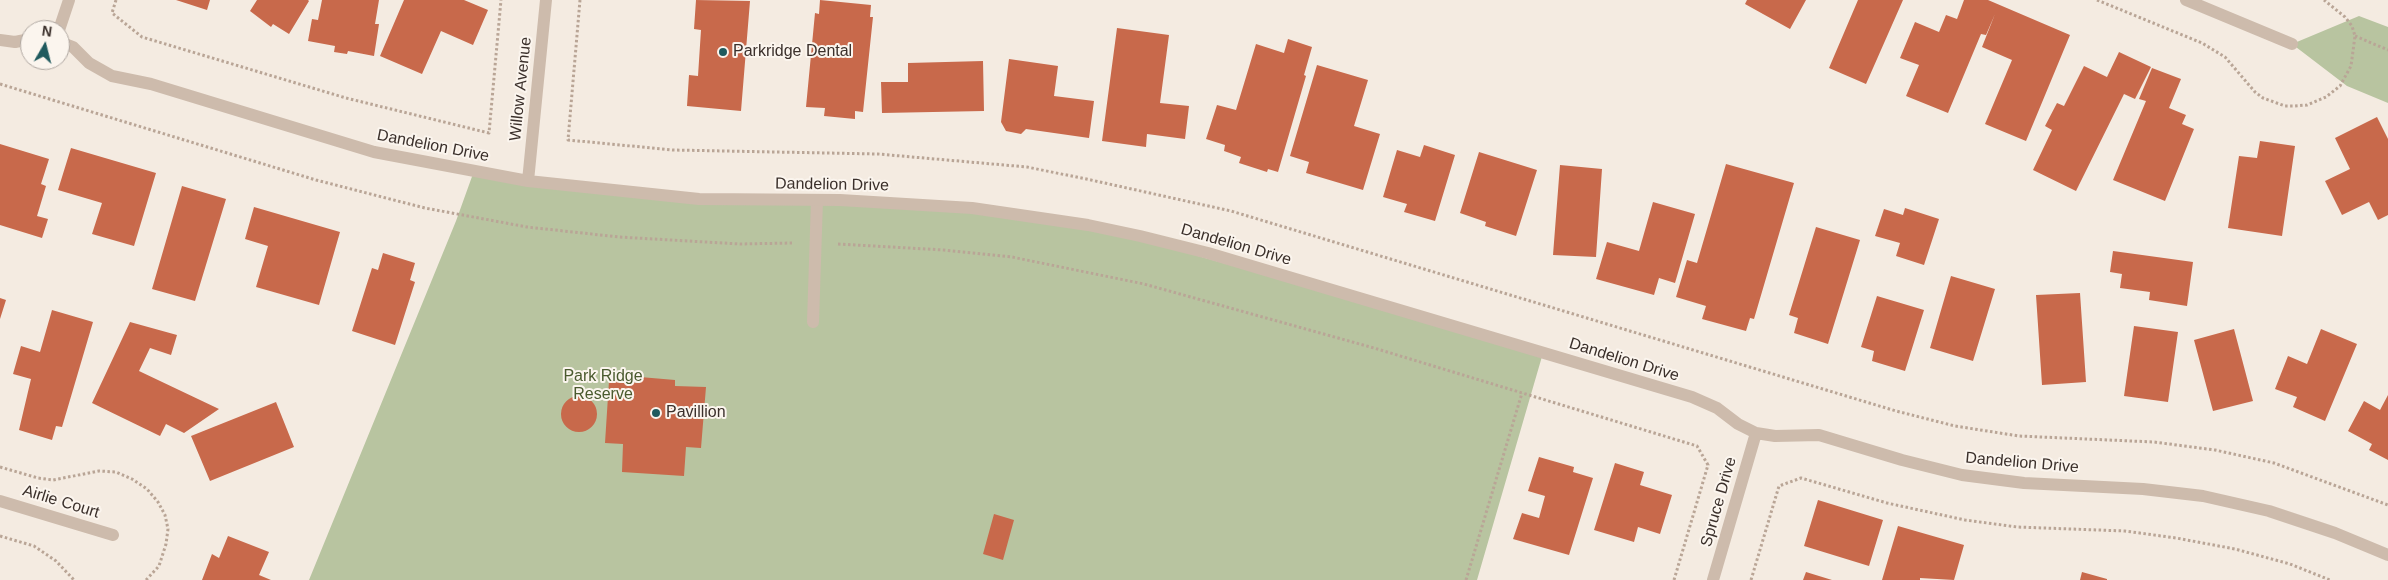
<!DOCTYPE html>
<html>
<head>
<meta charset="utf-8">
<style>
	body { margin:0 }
	#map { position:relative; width:2388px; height:580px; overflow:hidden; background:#f4ebe1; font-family:Helvetica,sans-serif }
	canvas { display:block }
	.north { position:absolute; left:20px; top:20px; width:50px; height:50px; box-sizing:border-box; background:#fbf5ee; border:1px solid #aea6a0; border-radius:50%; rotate:8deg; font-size:14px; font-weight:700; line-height:20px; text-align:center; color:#3b302b }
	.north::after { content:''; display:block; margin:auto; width:18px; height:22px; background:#1f5a5e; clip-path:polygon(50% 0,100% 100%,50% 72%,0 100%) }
</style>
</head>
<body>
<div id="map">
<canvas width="2388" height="580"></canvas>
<div class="north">N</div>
</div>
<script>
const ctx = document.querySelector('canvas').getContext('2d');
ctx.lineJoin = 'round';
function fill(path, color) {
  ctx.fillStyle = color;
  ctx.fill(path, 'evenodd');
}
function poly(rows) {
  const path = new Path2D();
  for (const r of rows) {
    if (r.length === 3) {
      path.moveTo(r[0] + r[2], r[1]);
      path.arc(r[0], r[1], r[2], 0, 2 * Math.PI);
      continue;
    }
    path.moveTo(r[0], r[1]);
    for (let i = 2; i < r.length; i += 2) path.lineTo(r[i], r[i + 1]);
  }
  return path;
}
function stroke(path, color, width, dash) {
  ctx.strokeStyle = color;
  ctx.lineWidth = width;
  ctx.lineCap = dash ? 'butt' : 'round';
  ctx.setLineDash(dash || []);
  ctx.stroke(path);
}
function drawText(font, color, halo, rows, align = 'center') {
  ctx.font = font + ' Helvetica,sans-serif';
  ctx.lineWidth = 4;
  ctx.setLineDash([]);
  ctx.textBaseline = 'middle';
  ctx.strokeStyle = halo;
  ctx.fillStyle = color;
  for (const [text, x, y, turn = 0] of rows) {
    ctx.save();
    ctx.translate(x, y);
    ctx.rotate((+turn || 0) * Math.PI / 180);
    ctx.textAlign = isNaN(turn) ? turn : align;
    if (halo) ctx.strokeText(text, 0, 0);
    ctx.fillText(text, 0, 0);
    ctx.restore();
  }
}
fill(poly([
	[2359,16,2388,27,2388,103,2347,86,2292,44],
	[474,171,646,195,840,200,1088,225,1543,353,1477,580,309,580,456,221]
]), '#b8c4a0');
fill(poly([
	[176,0,210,0,207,10],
	[257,0,308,0,309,1,289,34,273,24,271,27,250,11],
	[322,0,379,0,375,24,379,24,374,56,348,51,347,54,334,52,335,46,308,41,312,19,318,20],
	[404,0,464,0,488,10,473,45,441,31,422,74,380,56],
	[696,0,750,1,741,111,687,106,689,75,698,76,701,30,694,29],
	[820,0,871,5,870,17,873,17,863,112,855,111,855,119,824,116,825,108,806,107,815,13,819,14],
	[1747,0,1806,0,1790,29,1745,4],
	[1858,0,1903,0,1866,84,1829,68],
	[1964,0,1988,0,2070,35,2026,141,1985,124,2012,60,1982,47,1995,14,1986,35,1981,34,1948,113,1906,96,1919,65,1900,58,1915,22,1939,32,1946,15,1957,19],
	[1117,28,1169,35,1160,103,1189,106,1185,139,1147,134,1146,147,1102,141],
	[1288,39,1312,47,1304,75,1306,76,1278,172,1268,169,1267,172,1239,163,1241,157,1224,151,1225,145,1206,139,1217,105,1236,110,1256,44,1284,53],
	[2119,52,2151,67,2135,99,2124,94,2076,191,2033,170,2052,130,2045,126,2057,103,2064,106,2084,66,2107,77],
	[1009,59,1058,66,1054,96,1094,101,1089,138,1026,129,1021,134,1006,131,1001,122],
	[983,61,984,111,882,113,881,82,908,82,908,63],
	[1317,65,1368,80,1354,126,1380,134,1363,190,1306,173,1309,162,1290,156],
	[2152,68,2181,79,2169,108,2186,115,2182,124,2194,129,2165,201,2113,180,2146,101,2139,99],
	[2377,117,2388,139,2388,215,2378,220,2369,202,2342,215,2325,181,2350,169,2335,138],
	[2260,141,2295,146,2282,236,2228,228,2239,156,2257,158],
	[0,144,49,159,41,184,46,186,37,216,48,219,42,238,0,225],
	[1424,145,1455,155,1435,221,1404,212,1407,204,1383,197,1397,150,1420,157],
	[71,148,156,173,134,246,92,234,102,203,58,190],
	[1479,152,1537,170,1516,236,1485,226,1486,222,1460,213],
	[1726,164,1794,183,1754,319,1750,318,1746,331,1702,319,1706,306,1676,297,1687,260,1697,263],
	[1560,165,1602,169,1596,257,1553,255],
	[182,186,226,199,195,301,152,289],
	[1653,202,1695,214,1675,283,1659,278,1654,295,1596,279,1607,242,1639,251],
	[254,207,340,232,319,305,256,287,268,246,245,239],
	[1905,208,1939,219,1924,265,1896,256,1900,243,1875,236,1884,209,1903,215],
	[1816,227,1860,240,1828,344,1794,333,1798,318,1789,315],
	[2113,251,2193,262,2187,306,2149,300,2150,292,2120,288,2122,274,2110,272],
	[383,253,415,263,410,280,415,282,395,345,352,331,372,268,378,270],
	[1951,276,1995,289,1973,361,1930,348],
	[2080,293,2086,382,2042,385,2036,295],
	[1877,296,1924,310,1905,371,1872,361,1874,351,1861,347],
	[0,298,6,300,0,319],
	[52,310,93,322,62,427,56,426,52,440,19,430,31,379,13,374,21,346,40,352],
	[130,322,177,335,171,355,150,348,139,371,219,409,184,433,166,424,160,436,92,403],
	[2134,326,2178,332,2168,402,2124,396],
	[2234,329,2253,401,2213,411,2194,340],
	[2321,329,2357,344,2325,421,2293,407,2297,397,2275,389,2288,356,2307,364],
	[640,377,675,380,675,386,706,387,701,448,686,447,684,476,622,472,623,444,605,443,609,381,640,383],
	[2388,395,2388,460,2369,450,2372,444,2348,431,2364,401,2380,410],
	[579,414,18],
	[276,402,294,447,210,481,191,436],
	[1539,457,1574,467,1573,472,1593,478,1569,555,1513,539,1522,513,1539,518,1545,496,1528,491],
	[1615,463,1644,472,1640,485,1672,495,1660,534,1638,527,1634,542,1594,530],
	[1818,500,1883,520,1869,566,1804,546],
	[994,514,1014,520,1003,560,983,554],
	[1898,526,1964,545,1954,580,1920,578,1920,580,1882,580],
	[228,536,269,552,259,575,271,580,202,580,212,554,219,558],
	[1806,572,1832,580,1803,580],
	[2082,572,2107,579,2107,580,2080,580]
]), '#c8694b');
stroke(poly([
	[116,0,112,13,142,37,346,98,489,133,501,0],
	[580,0,568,140,673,150,878,154,1027,167,1091,180,1231,211,1896,411,1955,426,2019,436,2154,442,2215,450,2274,463,2388,505],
	[2097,0,2202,43,2225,57,2255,92,2263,98,2285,106,2295,106,2307,105,2326,97,2340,86,2351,66,2355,36,2352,26,2345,17,2324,0],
	[2355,36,2388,50],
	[0,84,316,180,425,208,527,227,619,237,740,244,792,243],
	[838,244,944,250,1012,257,1144,284,1374,348,1697,446,1708,465,1674,580],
	[0,467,38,478,53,480,99,471,116,472,132,479,147,489,158,502,165,515,168,529,166,544,159,566,146,580],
	[0,536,34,546,56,561,74,580],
	[1466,580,1522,393],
	[1751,580,1779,486,1801,478,1887,503,1965,520,2017,527,2125,531,2176,538,2235,549,2290,564,2330,580]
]), '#b9a596', 3, [2.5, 2.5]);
stroke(poly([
	[813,322,817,200]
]), '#cdbbac', 12);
stroke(poly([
	[2186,0,2292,44],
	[59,30,69,0],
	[0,40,15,42,30,39],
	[60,42,73,47,89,63,112,76,151,84,374,152,528,181,699,199,840,200,972,208,1088,225,1140,236,1208,253,1692,397,1717,408,1738,424,1756,433,1775,436,1819,435,1902,460,1962,475,2024,483,2143,489,2203,496,2269,511,2335,533,2388,555],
	[528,181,546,0],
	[0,501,113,535],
	[1713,580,1756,433]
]), '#cdbbac', 12);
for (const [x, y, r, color] of [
	[723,52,5,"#1f5a5e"],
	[656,413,5,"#1f5a5e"]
]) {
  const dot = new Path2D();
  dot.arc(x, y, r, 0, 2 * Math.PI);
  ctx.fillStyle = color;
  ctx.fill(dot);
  stroke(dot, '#fbf5ee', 2);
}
drawText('16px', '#3b302b', '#fbf5ee', [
	["Parkridge Dental",733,52],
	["Pavillion",666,413]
], 'left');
drawText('16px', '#3b302b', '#fbf5ee', [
	["Willow Avenue",521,89,-84],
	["Dandelion Drive",433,146,11],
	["Dandelion Drive",832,185,1],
	["Dandelion Drive",1236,245,16],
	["Dandelion Drive",1624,360,17],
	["Dandelion Drive",2022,463,5],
	["Airlie Court",61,502,17],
	["Spruce Drive",1719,502,-74]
]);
drawText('16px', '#4a5a2e', '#fbf5ee', [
	["Park Ridge",603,377],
	["Reserve",603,395]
]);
</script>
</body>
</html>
